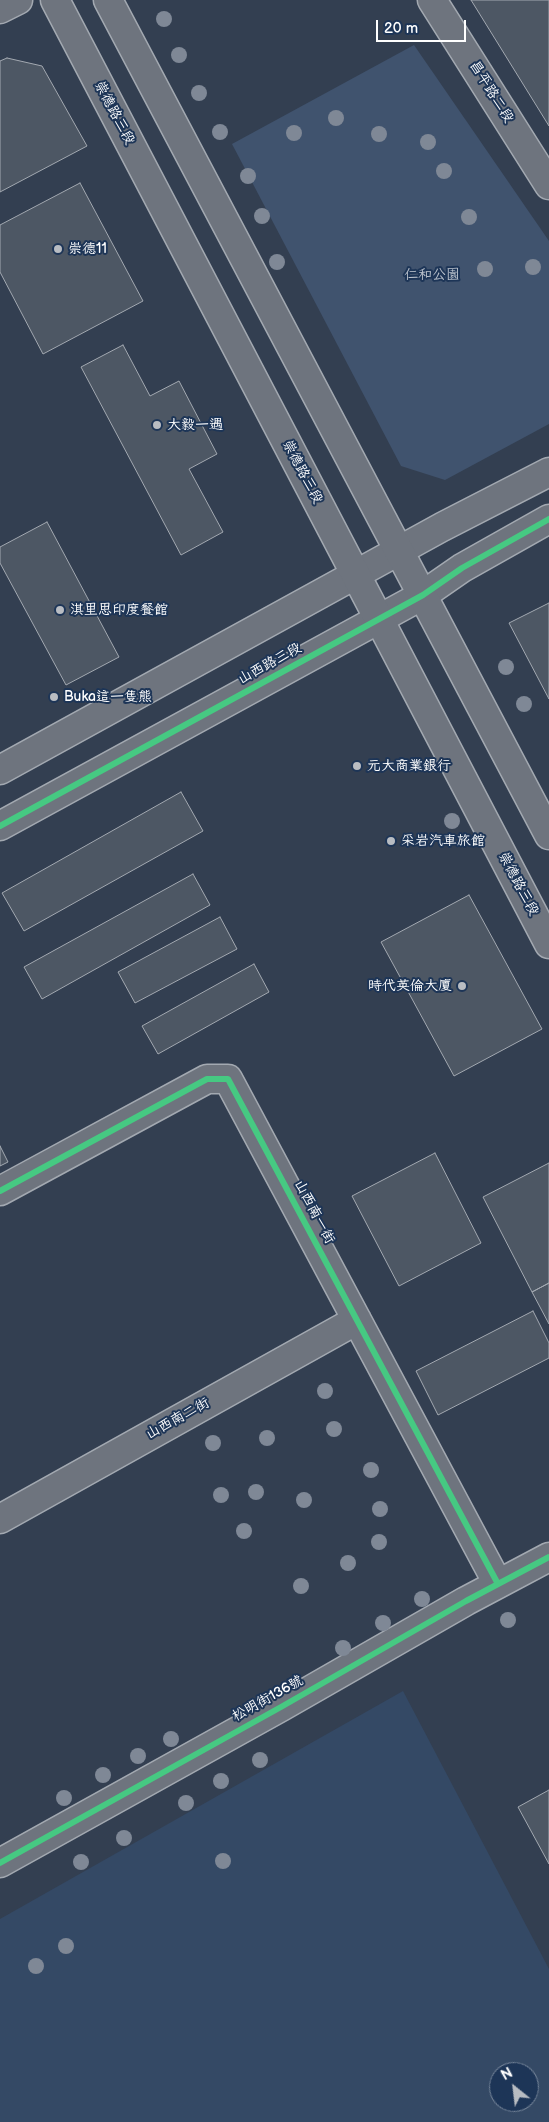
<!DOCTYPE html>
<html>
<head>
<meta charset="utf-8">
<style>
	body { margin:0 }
	#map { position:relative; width:549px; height:2122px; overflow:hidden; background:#333f51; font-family:"Balsamiq Sans",sans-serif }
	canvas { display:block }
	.north { position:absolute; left:489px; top:2062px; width:50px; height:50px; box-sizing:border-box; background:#1d3557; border:1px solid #77869a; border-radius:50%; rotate:331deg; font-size:14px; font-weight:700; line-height:20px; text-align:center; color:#fff }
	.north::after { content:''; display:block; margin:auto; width:18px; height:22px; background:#b8bcc2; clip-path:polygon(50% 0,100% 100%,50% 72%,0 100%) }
	.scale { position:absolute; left:376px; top:20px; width:90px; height:22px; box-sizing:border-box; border:2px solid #fff; border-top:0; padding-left:6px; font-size:15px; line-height:18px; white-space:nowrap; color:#fff; -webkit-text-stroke:4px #1d3557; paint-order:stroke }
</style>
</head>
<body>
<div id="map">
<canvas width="549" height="2122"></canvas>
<div class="north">N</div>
<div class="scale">20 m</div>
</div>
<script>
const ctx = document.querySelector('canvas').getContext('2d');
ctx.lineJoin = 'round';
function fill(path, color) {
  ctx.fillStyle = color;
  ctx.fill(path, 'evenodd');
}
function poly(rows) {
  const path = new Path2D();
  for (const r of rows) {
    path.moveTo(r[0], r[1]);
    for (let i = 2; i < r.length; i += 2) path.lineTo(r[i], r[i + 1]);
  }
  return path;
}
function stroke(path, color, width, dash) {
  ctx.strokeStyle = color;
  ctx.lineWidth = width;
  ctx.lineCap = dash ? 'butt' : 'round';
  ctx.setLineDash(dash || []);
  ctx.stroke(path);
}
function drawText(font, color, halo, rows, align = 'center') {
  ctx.font = font + ' "Balsamiq Sans","LXGW WenKai TC",sans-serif';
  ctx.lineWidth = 4;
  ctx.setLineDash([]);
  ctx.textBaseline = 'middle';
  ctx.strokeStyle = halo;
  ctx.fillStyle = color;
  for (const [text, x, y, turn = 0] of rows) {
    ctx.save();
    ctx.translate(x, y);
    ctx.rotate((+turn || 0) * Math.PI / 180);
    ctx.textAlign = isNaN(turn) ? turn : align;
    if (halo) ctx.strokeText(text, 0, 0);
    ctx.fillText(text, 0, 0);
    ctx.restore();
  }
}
fill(poly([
	[403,1691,549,1969,549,2122,0,2122,0,1919],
	[499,2072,529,2072,529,2102,499,2102]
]), '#344965');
fill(poly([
	[414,45,549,241,549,424,445,480,401,466,232,144]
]), '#40536e');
const building = poly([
	[471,0,549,0,549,126,471,0],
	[7,58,42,66,87,146,0,192,0,61,7,58],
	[80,183,143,301,43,354,0,272,0,225,80,183],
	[123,345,150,396,179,381,217,454,189,469,223,532,181,555,81,367,123,345],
	[47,522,119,657,66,685,0,563,0,547,47,522],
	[549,603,549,699,509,623,549,603],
	[181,792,203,831,24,931,2,893,181,792],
	[193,874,210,905,42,999,24,967,193,874],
	[469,895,542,1029,454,1076,381,942,469,895],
	[220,917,237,949,135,1003,118,972,220,917],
	[254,964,269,992,158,1054,142,1026,254,964],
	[0,1146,8,1162,0,1166,0,1146],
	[435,1153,481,1243,399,1286,352,1196,435,1153],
	[549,1163,549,1283,532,1292,483,1197,549,1163],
	[549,1283,549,1324,532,1292,549,1283],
	[533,1311,549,1343,549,1358,438,1415,416,1371,533,1311],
	[549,1790,549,1864,518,1807,549,1790]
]);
fill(building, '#4d5764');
stroke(building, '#a3a9b1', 1);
const minor = poly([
	[432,0,549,185],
	[0,9,18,0],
	[0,770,442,527,549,472],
	[0,826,423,595,462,568,549,519],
	[0,1191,207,1079,228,1079,498,1584],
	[0,1519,357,1320],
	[0,1863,281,1707,466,1601,549,1557]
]);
const major = poly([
	[55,0,549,944],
	[108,0,549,835]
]);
stroke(minor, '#a3a9b1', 31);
stroke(major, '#a3a9b1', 31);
stroke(minor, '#6e747e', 28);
stroke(major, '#6e747e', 28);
stroke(poly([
	[0,826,423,595,462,568,549,519],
	[0,1191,207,1079,228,1079,498,1584],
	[0,1863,281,1707,466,1601,549,1557]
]), '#46c982', 6);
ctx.fillStyle = '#7f8896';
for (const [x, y] of [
	[164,19],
	[179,55],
	[199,93],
	[336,118],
	[220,132],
	[294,133],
	[379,134],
	[428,142],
	[444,171],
	[248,176],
	[262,216],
	[469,217],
	[277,262],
	[533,267],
	[485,269],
	[506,667],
	[524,704],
	[452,821],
	[325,1391],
	[334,1429],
	[267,1438],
	[213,1443],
	[371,1470],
	[256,1492],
	[221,1495],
	[304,1500],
	[380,1509],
	[244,1531],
	[379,1542],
	[348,1563],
	[301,1586],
	[422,1599],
	[508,1620],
	[383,1623],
	[343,1648],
	[171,1739],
	[138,1756],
	[260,1760],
	[103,1775],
	[221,1781],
	[64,1798],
	[186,1803],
	[124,1838],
	[223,1861],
	[81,1862],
	[66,1946],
	[36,1966]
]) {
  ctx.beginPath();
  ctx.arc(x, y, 8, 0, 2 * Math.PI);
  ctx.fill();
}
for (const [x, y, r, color] of [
	[58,249,5,"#b8bcc2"],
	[157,425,5,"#b8bcc2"],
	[60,610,5,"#b8bcc2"],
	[54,697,5,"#b8bcc2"],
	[357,766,5,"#b8bcc2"],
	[391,841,5,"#b8bcc2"],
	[462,986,5,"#b8bcc2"]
]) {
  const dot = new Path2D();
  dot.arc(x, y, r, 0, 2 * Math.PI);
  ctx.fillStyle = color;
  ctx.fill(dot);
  stroke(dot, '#1d3557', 2);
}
drawText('14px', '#fff', '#1d3557', [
	["昌平路二段",491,92,58],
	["崇德路三段",114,113,62],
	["崇德路三段",302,472,62],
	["山西路三段",270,664,-29],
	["崇德路三段",518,884,62],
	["山西南一街",314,1212,62],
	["山西南二街",178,1419,-29],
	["松明街136號",268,1699,-29]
]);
drawText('14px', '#fff', '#1d3557', [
	["崇德11",68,249],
	["大毅一遇",167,425],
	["淇里思印度餐館",70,610],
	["Buka這一隻熊",64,697],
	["元大商業銀行",367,766],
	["采岩汽車旅館",401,841],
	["時代英倫大廈",452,986,"right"]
], 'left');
drawText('14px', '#bdc4ce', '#1d3557', [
	["仁和公園",432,275]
]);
</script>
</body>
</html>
